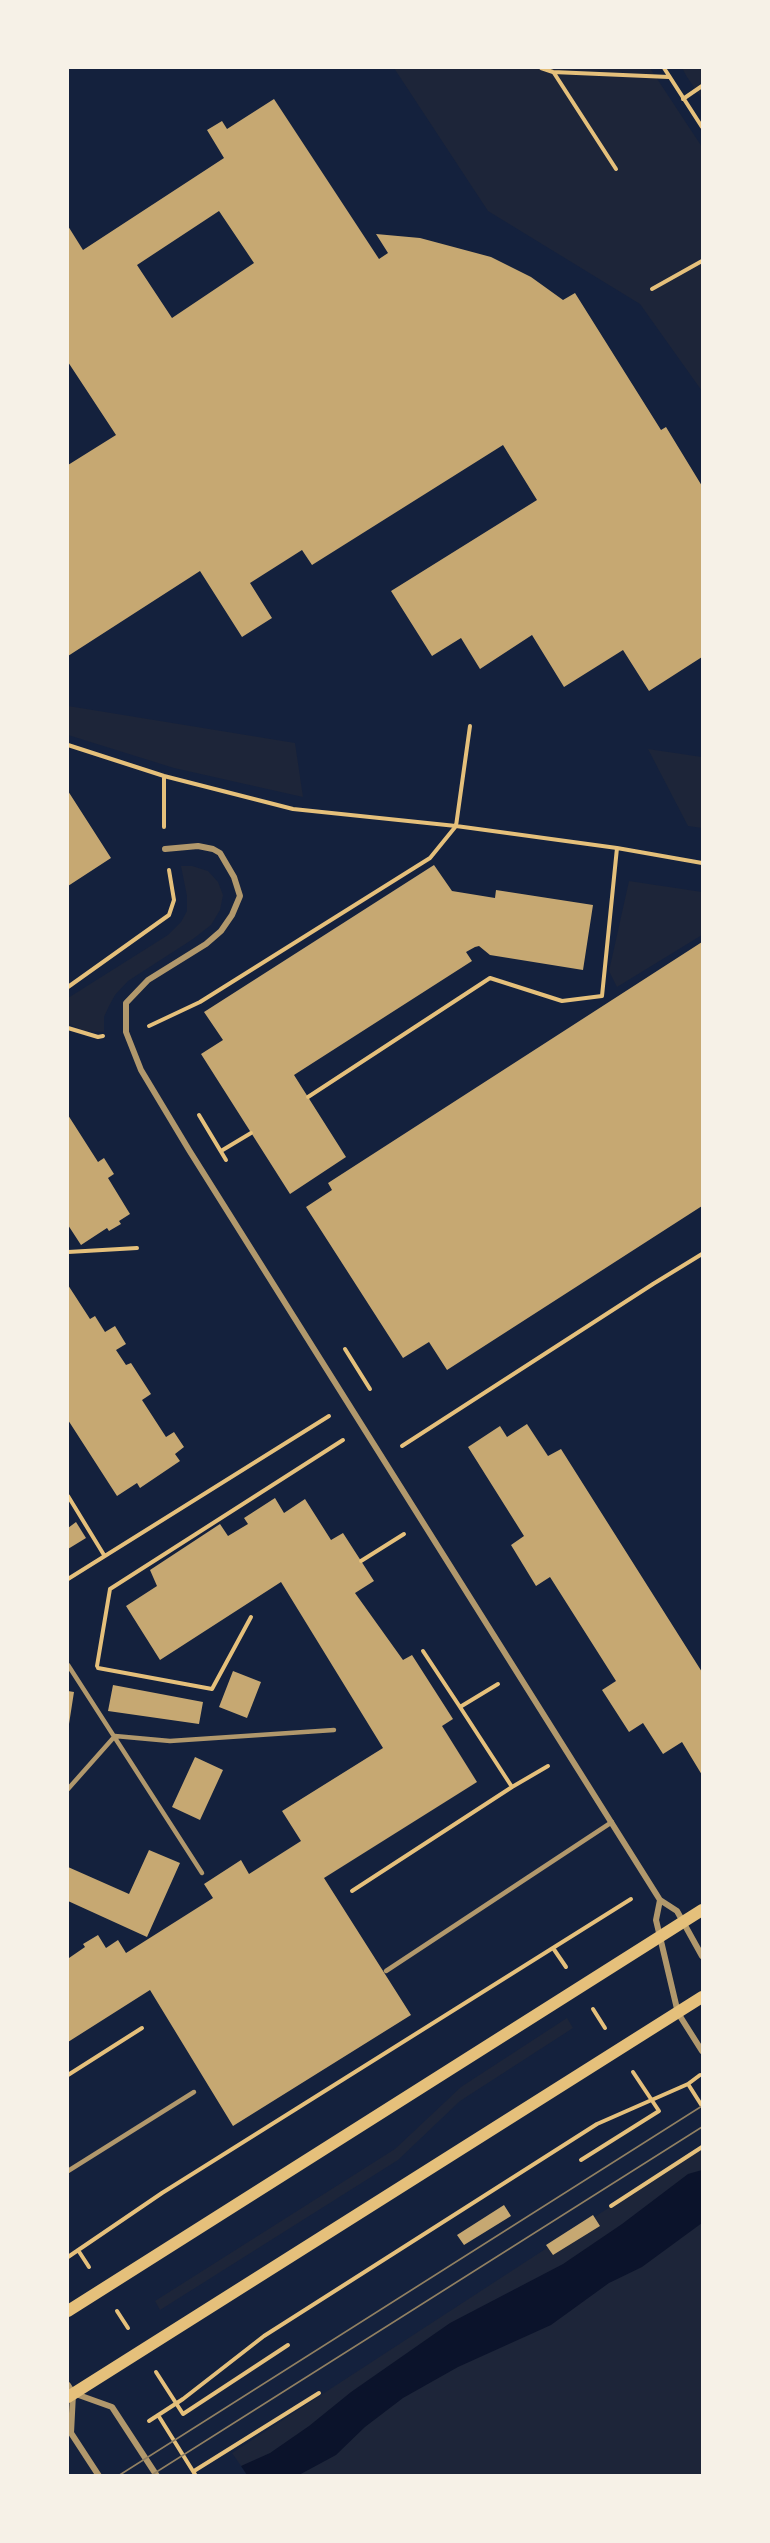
<!DOCTYPE html>
<html>
<head>
<meta charset="utf-8">
<style>
	body { margin:0 }
	#map { position:relative; width:770px; height:2543px; overflow:hidden; background:#14213d; font-family:Mulish,sans-serif }
	canvas { display:block }
	.frame { position:absolute; inset:0; border:69px solid #f6f1e7; pointer-events:none }
</style>
</head>
<body>
<div id="map">
<canvas width="770" height="2543"></canvas>
<div class="frame"></div>
</div>
<script>
const ctx = document.querySelector('canvas').getContext('2d');
ctx.lineJoin = 'round';
function fill(path, color) {
  ctx.fillStyle = color;
  ctx.fill(path, 'evenodd');
}
function poly(rows) {
  const path = new Path2D();
  for (const r of rows) {
    path.moveTo(r[0], r[1]);
    for (let i = 2; i < r.length; i += 2) path.lineTo(r[i], r[i + 1]);
  }
  return path;
}
function stroke(path, color, width, dash) {
  ctx.strokeStyle = color;
  ctx.lineWidth = width;
  ctx.lineCap = dash ? 'butt' : 'round';
  ctx.setLineDash(dash || []);
  ctx.stroke(path);
}
fill(poly([
	[394,68,650,68,702,147,702,391,640,304,488,211],
	[682,68,702,68,702,99,687,77],
	[68,706,295,743,303,797,174,768,68,735],
	[648,749,702,757,702,828,688,826],
	[181,866,192,866,208,871,218,882,223,895,220,910,211,925,193,939,128,981,115,995,109,1006,104,1017,104,1032,83,1031,68,1023,68,998,168,935,181,922,187,911,187,896],
	[629,881,702,892,702,935,617,987,609,971],
	[567,2018,573,2028,460,2101,398,2160,160,2310,155,2301,395,2149,461,2087],
	[702,2147,702,2475,248,2476,232,2453]
]), '#1d2539');
fill(poly([
	[702,2170,702,2223,642,2267,609,2283,551,2325,458,2367,403,2398,365,2427,336,2455,299,2475,247,2475,241,2466,270,2453,309,2426,351,2392,450,2323,563,2264,622,2224,688,2174]
]), '#0b132b');
fill(poly([
	[274,99,379,259,388,253,376,234,420,238,491,257,531,277,563,300,575,293,661,430,666,427,702,486,702,657,649,691,623,650,564,687,532,635,480,669,461,638,432,656,391,591,537,500,503,445,312,565,302,550,250,583,272,618,242,637,200,571,68,656,68,465,116,435,68,362,68,226,83,250,224,158,207,130,222,121,227,129],
	[219,211,254,263,172,318,137,265],
	[68,791,111,858,68,886],
	[434,865,452,891,495,898,496,890,593,905,583,970,490,955,479,946,475,947,466,952,472,961,294,1075,346,1157,290,1194,201,1054,223,1040,204,1012],
	[702,942,702,1206,447,1370,429,1342,403,1358,306,1207,332,1190,328,1183],
	[68,1115,98,1162,104,1158,114,1174,108,1178,130,1214,119,1221,121,1224,109,1231,107,1228,81,1245,68,1225],
	[68,1285,90,1319,95,1316,105,1332,115,1326,126,1344,116,1350,126,1365,131,1363,151,1394,142,1400,166,1437,174,1432,184,1447,175,1454,180,1461,140,1488,137,1483,117,1496,68,1420],
	[527,1424,548,1456,561,1449,702,1672,702,1775,682,1742,663,1754,643,1723,629,1732,602,1690,616,1681,550,1577,536,1586,511,1545,524,1536,468,1447,500,1426,507,1437],
	[275,1498,284,1513,305,1499,331,1540,343,1533,374,1581,355,1593,403,1660,412,1655,453,1719,442,1726,477,1782,324,1878,411,2015,233,2126,150,1990,68,2042,68,1955,69,1958,85,1947,83,1944,98,1935,106,1948,118,1940,126,1953,213,1898,204,1884,241,1860,249,1874,301,1841,282,1811,383,1748,281,1582,160,1660,126,1606,157,1586,150,1570,220,1524,228,1536,248,1524,244,1518],
	[76,1522,86,1538,68,1549,68,1528],
	[233,1671,261,1682,247,1718,219,1707],
	[113,1685,203,1702,199,1724,108,1711],
	[68,1691,74,1692,69,1724,68,1724],
	[195,1757,223,1770,200,1820,172,1807],
	[149,1850,180,1863,147,1937,68,1901,68,1867,129,1894],
	[504,2205,511,2216,464,2245,457,2235],
	[593,2215,600,2226,553,2255,546,2245]
]), '#c6a872');
stroke(poly([
	[541,68,553,72,669,77],
	[664,68,702,127],
	[554,73,616,169],
	[683,99,702,86],
	[652,289,702,261],
	[68,745,164,776,293,809,456,826,617,848,702,863],
	[164,776,164,827],
	[68,987,169,915,174,900,169,870],
	[149,1026,200,1002,430,858,456,826,470,726],
	[68,1028,98,1037,103,1036],
	[308,1097,490,978,562,1001,602,996,617,848],
	[199,1115,226,1160],
	[221,1151,251,1133],
	[68,1252,137,1248],
	[345,1349,370,1389],
	[402,1446,653,1284,702,1254],
	[68,1496,104,1555],
	[361,1561,404,1534],
	[68,1579,329,1416],
	[423,1651,460,1707],
	[97,1666,110,1589,343,1440],
	[98,1668,212,1689,251,1617],
	[512,1787,548,1766],
	[352,1891,512,1787,460,1707,498,1684],
	[553,1948,566,1967],
	[593,2009,605,2028],
	[68,2075,142,2028],
	[688,2084,702,2106],
	[581,2160,659,2111,633,2072],
	[611,2206,702,2147],
	[78,2250,89,2267],
	[68,2257,162,2193,631,1899],
	[117,2311,128,2328],
	[156,2372,183,2414,288,2345],
	[158,2415,196,2476],
	[149,2421,183,2399,264,2336,597,2124,688,2084,700,2075],
	[194,2471,319,2393]
]), '#e5c07b', 4);
stroke(poly([
	[68,1665,202,1873],
	[68,1789,115,1736,170,1741,334,1730],
	[386,1971,612,1822],
	[68,2171,194,2092]
]), '#b1986c', 4.5);
stroke(poly([
	[165,849,198,846,213,849,220,853,234,877,240,896,232,915,221,931,206,944,148,980,126,1003,126,1032,141,1070,189,1150,660,1900,677,1911,702,1956],
	[660,1900,656,1920,678,2013,702,2051],
	[68,2385,73,2393],
	[73,2393,112,2407,157,2476],
	[73,2394,71,2433,99,2476]
]), '#b1986c', 6);
stroke(poly([
	[68,2311,702,1910],
	[68,2397,702,1997]
]), '#e5c07b', 12);
stroke(poly([
	[118,2476,702,2106],
	[150,2476,702,2127]
]), '#918062', 1.5);
</script>
</body>
</html>
